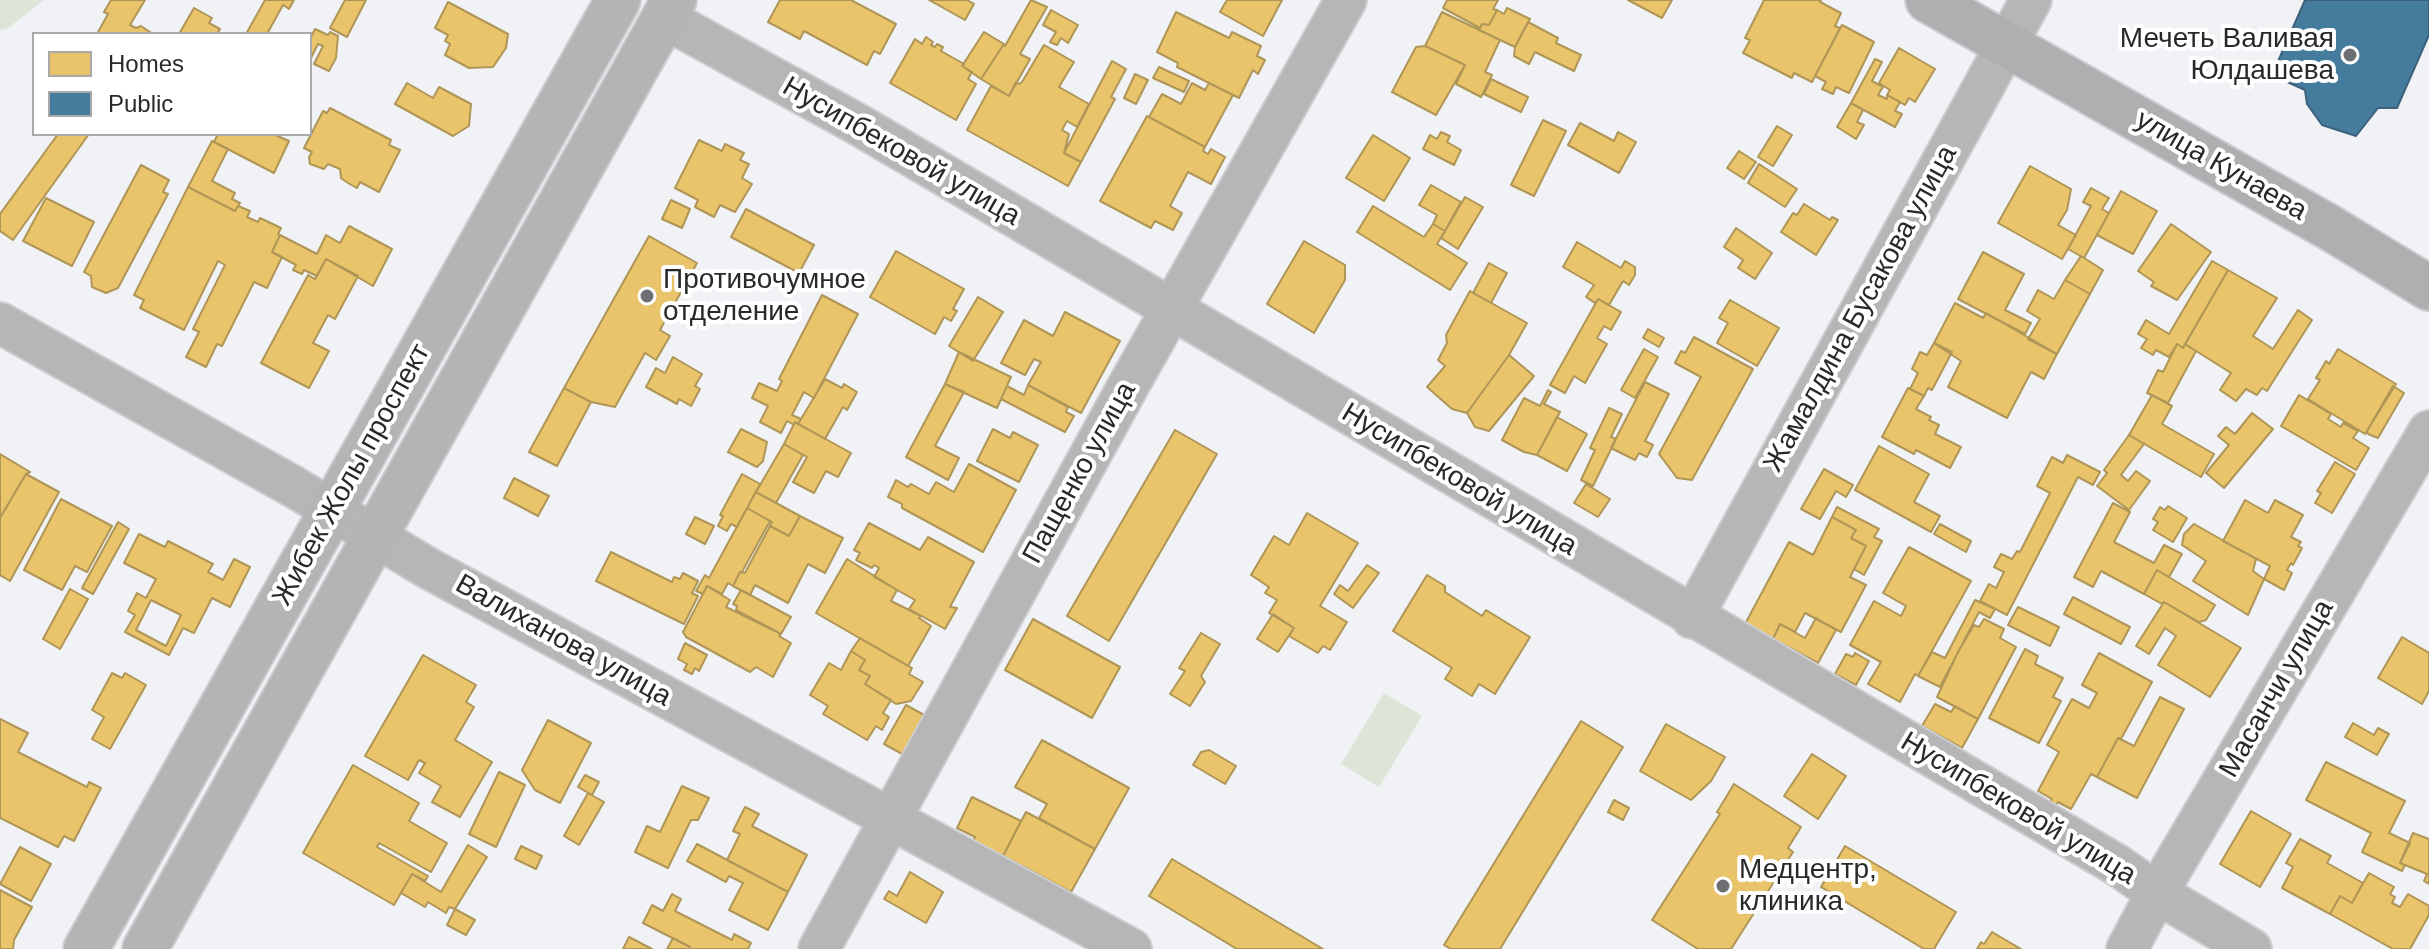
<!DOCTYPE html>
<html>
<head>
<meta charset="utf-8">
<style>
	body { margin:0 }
	#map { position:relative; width:2429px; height:949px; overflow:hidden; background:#f0f2f6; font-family:Helvetica,sans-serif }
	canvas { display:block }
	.legend { position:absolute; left:32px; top:32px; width:280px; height:104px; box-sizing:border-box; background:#fff; border:2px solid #a9a9aa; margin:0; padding:10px 14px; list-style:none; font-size:24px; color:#28292b }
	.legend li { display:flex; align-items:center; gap:16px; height:40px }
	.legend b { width:40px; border:2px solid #a9a9aa }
</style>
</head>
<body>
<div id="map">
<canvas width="2429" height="949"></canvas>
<ul class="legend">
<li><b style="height:22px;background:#e9c46a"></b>Homes</li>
<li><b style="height:22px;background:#457b9d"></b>Public</li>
</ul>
</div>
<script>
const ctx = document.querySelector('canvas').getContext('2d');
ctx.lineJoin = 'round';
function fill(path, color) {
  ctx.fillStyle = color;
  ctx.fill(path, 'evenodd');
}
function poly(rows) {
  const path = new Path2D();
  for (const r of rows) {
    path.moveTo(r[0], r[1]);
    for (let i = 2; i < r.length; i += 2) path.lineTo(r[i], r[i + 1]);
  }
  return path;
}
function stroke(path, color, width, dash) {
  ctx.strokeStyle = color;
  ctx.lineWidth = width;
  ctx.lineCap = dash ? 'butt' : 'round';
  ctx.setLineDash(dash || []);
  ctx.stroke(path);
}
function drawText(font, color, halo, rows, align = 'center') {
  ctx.font = font + ' Helvetica,sans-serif';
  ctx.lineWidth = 8;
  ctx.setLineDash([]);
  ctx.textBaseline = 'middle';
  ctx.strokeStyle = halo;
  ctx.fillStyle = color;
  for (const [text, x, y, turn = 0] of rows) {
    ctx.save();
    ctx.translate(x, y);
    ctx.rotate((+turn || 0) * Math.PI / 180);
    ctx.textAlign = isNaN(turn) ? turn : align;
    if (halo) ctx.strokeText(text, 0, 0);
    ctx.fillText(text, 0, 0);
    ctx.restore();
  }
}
fill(poly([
	[0,0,44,0,7,29,0,30],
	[1384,693,1422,716,1379,787,1341,764]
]), '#dce5d7');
const homes = poly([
	[111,0,145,0,130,25,136,28,141,26,153,34,97,34,108,14,104,12,111,0],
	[265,0,294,0,289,9,283,5,267,34,246,34,265,0],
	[345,0,366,0,347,37,330,28,345,0],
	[780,0,851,0,896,24,880,54,874,51,867,65,804,31,800,39,768,22,780,0],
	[929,0,967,0,974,4,965,20,929,0],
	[1031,0,1047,7,1020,54,1030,59,1009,96,981,79,1004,44,1005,46,1031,0],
	[1227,0,1282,0,1263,36,1220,12,1227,0],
	[1447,0,1498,0,1493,9,1497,10,1489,25,1482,24,1480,28,1443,8,1447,0],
	[1628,0,1672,0,1662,18,1628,0],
	[1764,0,1821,0,1820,2,1841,13,1835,26,1840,28,1812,82,1794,73,1792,78,1743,53,1750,40,1745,38,1764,0],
	[448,2,508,34,506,48,493,67,469,68,445,55,450,44,445,41,448,35,435,28,448,2],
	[194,8,212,18,209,23,220,29,217,34,179,34,194,8],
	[1507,8,1530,19,1515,47,1479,30,1482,24,1489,25,1497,10,1504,14,1507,8],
	[1051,10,1078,25,1068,43,1061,38,1057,45,1050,42,1056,32,1043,25,1051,10],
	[1176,12,1229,38,1232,32,1261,46,1257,56,1265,60,1258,74,1253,70,1239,98,1177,67,1178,63,1157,52,1176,12],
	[1442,12,1500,40,1485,72,1492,75,1481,97,1456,84,1465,65,1425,46,1442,12],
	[1528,22,1558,38,1556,43,1581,55,1574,71,1535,52,1529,64,1514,56,1515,47,1528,22],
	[1842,25,1874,42,1849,93,1836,87,1833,94,1822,89,1826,82,1815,76,1842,25],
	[315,29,328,35,330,32,338,36,336,58,329,71,314,64,323,46,318,44,310,60,310,39,315,29],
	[984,32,1004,44,981,79,962,66,984,32],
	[926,37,933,42,931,45,935,47,937,44,943,47,941,51,964,64,962,66,972,72,968,79,976,84,956,120,890,83,915,39,922,44,926,37],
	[1044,45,1074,62,1059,87,1089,104,1077,127,1067,121,1062,130,1069,134,1064,153,1081,162,1068,186,967,130,991,86,1009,96,1016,82,1019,84,1022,82,1044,45],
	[1425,46,1465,65,1436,115,1392,92,1416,47,1425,46],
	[1899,48,1935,69,1915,102,1909,98,1905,105,1887,95,1890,90,1879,83,1899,48],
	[1875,59,1882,62,1872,81,1883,87,1878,95,1887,99,1887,95,1900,102,1895,111,1902,114,1895,127,1851,103,1875,59],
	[1112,61,1126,69,1111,97,1115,99,1081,162,1064,153,1112,61],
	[1159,67,1189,81,1184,92,1153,78,1159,67],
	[1135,74,1148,80,1136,104,1124,98,1135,74],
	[1491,79,1528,97,1521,112,1484,94,1491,79],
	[407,83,433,98,439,87,471,104,469,126,453,136,395,104,407,83],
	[1192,83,1205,90,1209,83,1233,95,1205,147,1149,117,1162,94,1181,104,1192,83],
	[1851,103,1863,110,1857,122,1864,125,1856,139,1837,127,1851,103],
	[330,108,391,140,389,145,400,150,379,192,360,182,357,188,348,183,341,178,340,169,328,164,324,169,310,164,309,157,312,152,304,148,323,111,327,113,330,108],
	[1147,116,1205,147,1203,151,1208,154,1211,149,1225,157,1211,184,1188,172,1170,206,1182,213,1173,230,1155,221,1151,228,1100,201,1147,116],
	[1543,120,1566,131,1534,196,1511,185,1543,120],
	[1580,123,1614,141,1618,132,1636,142,1619,173,1568,145,1580,123],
	[1777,126,1792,135,1773,166,1758,157,1777,126],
	[1441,132,1450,136,1447,142,1461,150,1454,165,1423,149,1430,135,1437,139,1441,132],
	[58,134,89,134,13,240,0,231,0,214,58,134],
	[218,134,273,134,289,141,274,173,214,142,218,134],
	[1373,135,1410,158,1384,201,1346,178,1373,135],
	[699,140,722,151,725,144,744,153,740,160,749,164,742,178,752,184,735,212,720,205,714,217,695,207,698,200,675,188,699,140],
	[212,141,228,149,212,181,235,193,232,199,240,203,235,211,188,187,212,141],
	[1739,151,1756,162,1744,179,1727,168,1739,151],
	[1759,164,1797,189,1785,207,1748,183,1759,164],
	[141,165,169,180,163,192,168,194,118,288,106,293,92,287,91,276,84,272,141,165],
	[2030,166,2071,189,2067,210,2058,225,2076,235,2062,259,1998,223,2030,166],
	[1431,185,1461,202,1445,231,1433,224,1437,215,1419,205,1431,185],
	[188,187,235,211,238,206,250,211,247,217,258,222,260,218,281,228,278,234,280,235,272,252,282,257,267,288,254,282,222,346,217,344,206,367,186,357,199,332,193,329,225,265,218,261,184,330,140,308,144,300,134,295,188,187],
	[2091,188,2109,198,2102,209,2109,213,2084,258,2068,249,2091,206,2083,202,2091,188],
	[2121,191,2157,211,2133,254,2097,235,2121,191],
	[1465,197,1483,207,1458,249,1441,238,1465,197],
	[46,198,94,222,72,266,23,241,46,198],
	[671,200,690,209,682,228,662,219,671,200],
	[1804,204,1830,220,1832,217,1838,220,1816,255,1781,232,1793,213,1797,215,1804,204],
	[1373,206,1424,237,1433,224,1445,231,1437,244,1467,263,1450,290,1357,232,1373,206],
	[746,209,814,245,799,273,731,237,746,209],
	[2171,224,2211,252,2177,300,2151,286,2154,282,2138,271,2171,224],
	[349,226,392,249,373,286,326,259,317,276,304,270,302,274,293,270,296,265,272,252,280,235,317,254,326,235,340,243,349,226],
	[1736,228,1772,253,1755,279,1738,268,1743,260,1724,247,1736,228],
	[649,236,697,263,660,330,670,336,656,360,645,353,615,407,591,402,564,388,649,236],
	[1304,241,1345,265,1345,280,1314,333,1267,304,1304,241],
	[1577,242,1621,268,1625,261,1635,267,1635,275,1629,285,1623,281,1609,305,1598,299,1595,303,1586,297,1594,285,1563,267,1577,242],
	[896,251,964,289,953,309,957,311,951,321,944,317,935,334,870,297,896,251],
	[1983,252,2024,274,2005,310,2031,323,2025,334,1958,299,1983,252],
	[2081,256,2103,270,2090,294,2065,280,2081,256],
	[326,259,358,276,335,319,328,315,313,343,329,351,309,388,261,363,308,275,315,279,326,259],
	[2212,261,2228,270,2183,348,2177,344,2169,357,2156,350,2153,355,2141,348,2147,339,2138,334,2146,320,2169,334,2212,261],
	[1489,263,1507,273,1491,303,1473,293,1489,263],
	[2228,270,2277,298,2253,336,2273,349,2298,310,2312,320,2267,391,2262,388,2257,395,2246,389,2236,401,2220,390,2231,373,2185,344,2228,270],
	[2065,280,2090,294,2057,354,2028,339,2040,319,2027,311,2038,290,2054,299,2065,280],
	[1470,291,1527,323,1509,355,1467,413,1452,409,1427,387,1445,366,1438,360,1447,343,1446,335,1470,291],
	[822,295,858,314,814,398,804,392,792,415,801,419,798,424,795,422,794,425,787,421,781,433,760,422,768,406,752,398,759,383,777,391,782,381,779,379,822,295],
	[978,297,1003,312,973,361,949,346,978,297],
	[1598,299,1621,312,1611,330,1604,326,1597,338,1607,344,1585,383,1574,376,1565,393,1550,385,1598,299],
	[1730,300,1779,328,1757,366,1717,343,1728,323,1719,318,1730,300],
	[1955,303,1983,318,1986,313,2057,354,2044,379,2031,372,2007,418,1948,387,1961,361,1934,343,1955,303],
	[1065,312,1120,341,1081,413,1028,385,1041,362,1034,359,1025,375,1001,363,1024,320,1053,336,1065,312],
	[1648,329,1664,338,1659,347,1643,338,1648,329],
	[1694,337,1753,369,1692,480,1677,478,1659,454,1701,377,1675,363,1681,351,1685,353,1694,337],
	[1934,343,1952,352,1932,390,1928,388,1924,396,1910,389,1918,373,1912,369,1920,352,1927,355,1934,343],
	[2177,344,2183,348,2185,344,2196,351,2168,403,2147,393,2158,370,2163,372,2177,344],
	[1644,349,1658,357,1635,398,1621,390,1644,349],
	[2338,349,2396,384,2365,434,2308,399,2320,380,2316,378,2326,361,2329,364,2338,349],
	[959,352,1011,377,997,408,945,384,959,352],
	[1509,355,1534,376,1489,431,1475,427,1467,413,1509,355],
	[673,357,702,374,695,386,700,389,691,406,679,399,677,404,646,387,656,368,665,373,673,357],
	[825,379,842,388,844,384,857,392,847,410,843,407,825,439,798,424,825,379],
	[1645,382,1669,394,1645,441,1653,445,1647,457,1639,453,1635,460,1611,448,1645,382],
	[945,384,964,392,935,446,959,458,948,480,906,457,945,384],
	[1028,385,1068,407,1066,412,1074,416,1065,432,1001,399,1007,386,1024,395,1028,385],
	[2393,386,2404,393,2378,438,2368,434,2367,431,2393,386],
	[564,388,591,402,557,466,529,452,564,388],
	[1908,388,1924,396,1916,409,1931,417,1929,420,1939,425,1935,434,1961,447,1950,468,1916,450,1914,454,1882,437,1908,388],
	[1548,390,1551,392,1544,404,1560,412,1537,455,1524,452,1502,440,1524,398,1540,406,1548,390],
	[2152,395,2172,406,2162,424,2214,454,2201,477,2129,435,2152,395],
	[2299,395,2331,414,2328,419,2341,427,2343,423,2358,431,2353,438,2369,448,2356,470,2281,426,2299,395],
	[1609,408,1622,414,1611,437,1616,439,1593,486,1581,480,1595,450,1590,448,1609,408],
	[2252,413,2273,429,2224,488,2206,473,2229,445,2218,436,2226,427,2235,434,2252,413],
	[1557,417,1587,434,1567,471,1537,455,1557,417],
	[795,422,851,453,838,477,826,471,814,493,793,482,807,457,784,444,795,422],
	[741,429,767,442,763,461,757,467,728,452,741,429],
	[993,429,1010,438,1013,432,1038,445,1019,482,977,461,993,429],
	[1175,430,1217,454,1109,641,1067,616,1175,430],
	[2129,435,2144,444,2121,475,2128,481,2136,471,2150,481,2129,510,2097,486,2107,473,2104,470,2129,435],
	[784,444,803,455,776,503,756,492,784,444],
	[1879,446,1929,474,1914,502,1940,516,1931,532,1855,490,1879,446],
	[0,454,30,472,26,474,0,518,0,454],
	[2067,455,2100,472,2093,485,2078,477,2007,615,1980,601,1989,584,1996,588,2004,572,1994,567,2001,554,2012,559,2017,551,2020,552,2050,493,2037,486,2052,457,2063,463,2067,455],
	[2335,462,2355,474,2332,513,2315,503,2321,493,2317,491,2335,462],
	[969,464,1016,490,983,552,902,508,902,504,888,497,896,480,908,487,911,484,929,494,936,482,954,492,969,464],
	[1824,469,1853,485,1846,497,1836,491,1820,519,1801,509,1824,469],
	[26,474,59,492,10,581,0,575,0,518,26,474],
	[742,474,760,484,737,527,731,524,727,531,718,526,723,516,720,515,742,474],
	[514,478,549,496,538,516,504,498,514,478],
	[1586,484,1610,499,1598,517,1574,503,1586,484],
	[756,492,800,516,789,536,770,526,772,522,747,508,756,492],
	[61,499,112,526,87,572,75,566,62,590,24,570,61,499],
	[2245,500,2268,513,2275,500,2303,515,2291,537,2301,542,2298,546,2302,548,2293,565,2291,563,2287,570,2292,573,2284,590,2264,579,2270,566,2223,541,2245,500],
	[2113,503,2130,512,2114,542,2154,563,2164,545,2182,554,2169,577,2157,570,2144,594,2101,571,2093,587,2074,577,2113,503],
	[2168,506,2187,518,2173,542,2153,530,2158,522,2153,519,2160,507,2165,510,2168,506],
	[1837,507,1879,529,1874,537,1882,541,1864,575,1854,569,1866,546,1851,538,1856,530,1832,517,1837,507],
	[747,508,770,521,742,572,740,572,733,586,728,583,722,594,707,586,703,594,696,591,705,575,709,578,747,508],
	[1307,513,1358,543,1320,606,1347,622,1330,650,1323,646,1318,653,1289,636,1294,628,1269,613,1277,600,1265,593,1269,587,1251,575,1274,536,1289,545,1307,513],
	[800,516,843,538,825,573,808,564,788,603,755,585,750,595,733,586,740,572,745,573,770,526,789,536,800,516],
	[695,517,714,526,705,544,686,534,695,517],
	[1832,517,1856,530,1851,538,1866,546,1850,577,1866,585,1841,632,1805,613,1795,632,1780,624,1773,639,1745,624,1789,542,1813,555,1832,517],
	[118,522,129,529,93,594,82,588,118,522],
	[869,523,920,550,928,537,974,562,950,607,957,608,945,629,909,609,915,600,874,577,879,568,874,565,872,568,856,560,860,553,854,550,869,523],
	[1940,524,1971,541,1966,552,1934,534,1940,524],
	[2194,524,2256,559,2253,571,2264,579,2248,615,2193,581,2206,561,2182,545,2184,534,2194,524],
	[139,534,165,547,168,541,213,564,208,572,223,580,234,559,250,567,230,607,212,598,194,633,183,628,169,655,125,632,135,615,128,611,137,593,146,598,156,579,124,563,139,534],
	[1909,547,1971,581,1918,676,1915,674,1900,702,1868,684,1881,662,1850,645,1874,601,1901,616,1906,606,1883,593,1909,547],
	[611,552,672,582,674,577,680,579,683,573,698,581,692,593,698,596,684,624,596,581,611,552],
	[847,559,897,590,891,601,921,616,919,618,931,626,908,666,816,613,847,559],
	[1367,565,1379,573,1353,608,1334,594,1340,585,1348,591,1367,565],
	[2157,570,2215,605,2206,620,2199,622,2164,602,2162,604,2144,594,2157,570],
	[1427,575,1445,586,1445,592,1482,616,1486,610,1530,637,1495,694,1479,684,1472,696,1445,679,1452,668,1393,631,1427,575],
	[707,586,730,600,726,607,781,634,779,636,791,643,773,677,756,667,750,672,686,637,683,632,707,586],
	[70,589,88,599,60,649,43,639,70,589],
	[741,590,791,617,781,634,736,610,737,606,733,604,741,590],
	[2073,597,2130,627,2121,644,2064,614,2073,597],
	[151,600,181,615,166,646,136,630,151,600],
	[1975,600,1995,609,1990,618,1979,612,1940,687,1918,676,1932,652,1945,658,1975,600],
	[2164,602,2241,648,2210,697,2158,665,2176,636,2165,628,2149,654,2136,646,2164,602],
	[2018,607,2059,627,2050,646,2008,625,2018,607],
	[1273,614,1294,628,1278,652,1257,639,1273,614],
	[1816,618,1836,630,1818,663,1773,639,1780,624,1805,638,1816,618],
	[1033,619,1120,667,1092,718,1005,670,1033,619],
	[1984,619,2004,629,2000,638,2016,647,1978,719,1937,697,1958,652,1974,625,1979,627,1984,619],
	[1201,633,1220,644,1201,676,1205,682,1190,706,1170,694,1185,671,1179,668,1201,633],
	[2402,637,2429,653,2429,691,2422,704,2378,678,2402,637],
	[860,638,912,668,909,674,923,682,911,701,896,704,865,684,870,676,859,670,865,660,851,651,860,638],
	[685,643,707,655,699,671,695,668,692,674,684,670,687,664,678,659,685,643],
	[2025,649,2038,656,2035,664,2063,678,2053,697,2061,701,2039,743,1989,718,2025,649],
	[851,651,865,660,859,670,870,676,865,684,891,700,883,713,889,717,882,730,876,726,867,740,823,714,828,706,810,695,829,663,841,670,851,651],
	[1855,653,1869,661,1856,685,1835,674,1846,654,1853,657,1855,653],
	[2099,653,2152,682,2121,739,2118,738,2097,777,2091,774,2071,809,2058,802,2056,805,2050,802,2052,799,2038,791,2059,752,2047,745,2072,699,2089,708,2097,693,2082,685,2099,653],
	[423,655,476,685,466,702,474,707,455,740,492,762,460,817,432,802,441,786,419,773,425,763,419,760,408,780,365,756,423,655],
	[112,673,122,678,125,673,146,685,110,749,92,739,104,717,92,710,112,673],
	[2160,697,2184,709,2137,798,2097,777,2118,738,2134,746,2160,697],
	[1935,704,1951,712,1955,706,1978,719,1962,748,1922,726,1935,704],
	[906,705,926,716,904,755,884,744,906,705],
	[0,719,28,733,18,752,87,787,89,782,101,788,74,841,64,836,58,847,0,818,0,719],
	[548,720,591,743,560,803,535,790,522,770,548,720],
	[1581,721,1623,747,1500,949,1451,949,1444,945,1581,721],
	[2353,723,2374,735,2378,728,2389,734,2377,755,2345,737,2353,723],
	[1666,724,1725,757,1711,781,1691,800,1640,771,1666,724],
	[1042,740,1129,788,1095,849,1039,818,1047,804,1015,787,1042,740],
	[1209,750,1236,766,1225,784,1193,765,1201,752,1209,750],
	[1812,754,1846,776,1818,819,1784,796,1812,754],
	[2326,762,2405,801,2389,833,2410,843,2400,863,2405,865,2402,871,2362,852,2371,833,2306,800,2326,762],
	[353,765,419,803,409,821,447,843,431,872,379,843,377,847,428,876,425,881,412,874,394,905,303,853,353,765],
	[499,772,525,785,496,847,469,834,499,772],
	[585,775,599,782,592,795,578,787,585,775],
	[1734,784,1801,827,1788,848,1793,852,1731,949,1698,949,1652,920,1720,814,1717,812,1734,784],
	[682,786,709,798,698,820,691,820,668,868,635,852,647,826,660,832,682,786],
	[588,793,604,802,579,845,564,836,588,793],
	[972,797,1021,821,1003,856,973,841,975,837,957,828,972,797],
	[1614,800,1629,808,1623,820,1608,812,1614,800],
	[745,807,759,814,752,826,807,855,788,892,727,860,740,834,733,831,745,807],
	[2251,811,2291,834,2260,887,2220,864,2251,811],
	[1026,812,1095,849,1071,892,1003,856,1026,812],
	[2413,833,2429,839,2429,884,2424,881,2427,874,2400,863,2413,833],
	[2300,839,2331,856,2327,863,2363,883,2352,903,2340,896,2330,914,2282,888,2293,867,2286,863,2300,839],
	[697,844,788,892,768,930,729,910,743,883,729,876,726,882,687,861,697,844],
	[468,845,487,857,455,909,449,907,446,913,428,902,425,907,401,893,412,874,441,892,468,845],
	[521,846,542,856,536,869,515,859,521,846],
	[1845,846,1956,912,1934,949,1924,949,1821,887,1845,846],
	[20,847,51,864,31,901,0,884,20,847],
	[1172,859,1323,949,1237,949,1149,896,1172,859],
	[910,872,943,892,926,923,884,899,889,891,897,896,910,872],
	[2369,873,2394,887,2390,894,2395,897,2392,903,2400,907,2408,894,2429,906,2429,915,2410,949,2393,949,2330,914,2340,896,2352,903,2369,873],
	[0,890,32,907,14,940,13,949,0,949,0,890],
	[672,894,681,899,675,911,732,940,734,934,751,943,748,949,689,949,690,947,643,923,652,905,663,911,672,894],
	[455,909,475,920,466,935,447,925,455,909],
	[1992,932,2021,949,1977,949,1981,942,1984,944,1992,932],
	[629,937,652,949,623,949,629,937],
	[673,938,690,947,689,949,667,949,673,938]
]);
fill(homes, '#e9c46a');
stroke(homes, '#af9657', 2);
const public = poly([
	[2305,0,2429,0,2429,35,2397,108,2378,108,2356,136,2322,125,2307,104,2305,90,2272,75,2305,0]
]);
fill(public, '#457b9d');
stroke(public, '#3c627b', 2);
const minor = poly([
	[664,18,859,125,2117,865,2157,893,2251,949],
	[0,323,294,487,426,567,1131,949],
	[1692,618,2031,0],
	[819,949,1131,381,1346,0],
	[2127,949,2157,893,2429,431]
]);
const major = poly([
	[1928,0,2332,229,2429,288]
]);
const highway = poly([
	[86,949,618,0],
	[145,949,674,0]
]);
stroke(minor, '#cdced1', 44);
stroke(major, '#cdced1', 48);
stroke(highway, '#cdced1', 48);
stroke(minor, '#b6b6b7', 40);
stroke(major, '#afaeb0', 44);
stroke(highway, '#b4b4b5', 44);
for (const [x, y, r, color] of [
	[2350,55,8,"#6e6f72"],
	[647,296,8,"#6e6f72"],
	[1723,886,8,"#6e6f72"]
]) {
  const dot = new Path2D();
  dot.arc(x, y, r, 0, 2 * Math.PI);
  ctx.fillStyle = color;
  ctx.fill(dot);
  stroke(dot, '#fff', 3);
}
drawText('28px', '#28292b', '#fff', [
	["Мечеть Валивая",2334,39,"right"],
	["Юлдашева",2334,71,"right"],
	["Противочумное",663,280],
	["отделение",663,312],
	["Медцентр,",1739,870],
	["клиника",1739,902]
], 'left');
drawText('28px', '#28292b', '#fff', [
	["Нусипбековой улица",901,152,30],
	["улица Кунаева",2221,166,30],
	["Жамалдина Бусакова улица",1861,309,-61],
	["Пащенко улица",1080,473,-61],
	["Жибек Жолы проспект",352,475,-61],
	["Нусипбековой улица",1459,480,31],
	["Валиханова улица",563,641,29],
	["Масанчи улица",2277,689,-60],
	["Нусипбековой улица",2018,809,31]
]);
</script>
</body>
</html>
